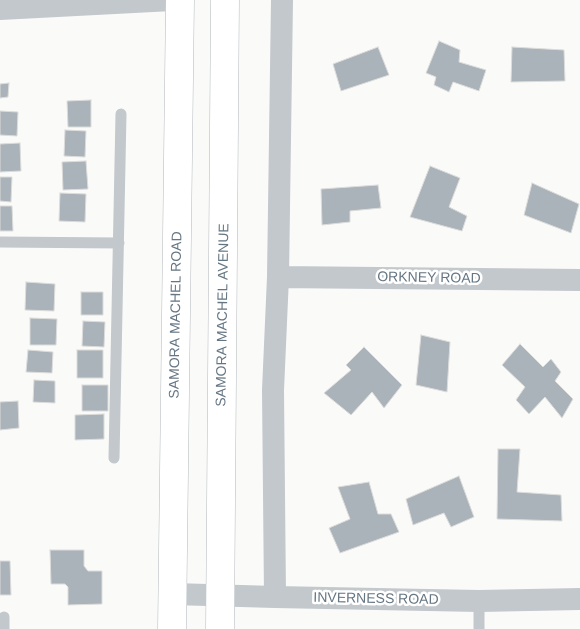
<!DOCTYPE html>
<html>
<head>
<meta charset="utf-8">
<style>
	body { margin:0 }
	canvas { display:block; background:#fafaf8 }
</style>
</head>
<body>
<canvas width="580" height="629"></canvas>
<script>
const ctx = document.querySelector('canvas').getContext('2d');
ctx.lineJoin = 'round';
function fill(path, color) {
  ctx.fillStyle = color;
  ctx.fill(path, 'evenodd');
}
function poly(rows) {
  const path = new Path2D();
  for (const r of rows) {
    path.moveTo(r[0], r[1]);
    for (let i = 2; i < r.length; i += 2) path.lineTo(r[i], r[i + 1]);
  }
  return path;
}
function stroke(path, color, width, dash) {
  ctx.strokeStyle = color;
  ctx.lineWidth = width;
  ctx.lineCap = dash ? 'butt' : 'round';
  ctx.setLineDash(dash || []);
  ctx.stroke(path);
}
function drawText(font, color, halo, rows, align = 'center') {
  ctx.font = font + ' Arial,sans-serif';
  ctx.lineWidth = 5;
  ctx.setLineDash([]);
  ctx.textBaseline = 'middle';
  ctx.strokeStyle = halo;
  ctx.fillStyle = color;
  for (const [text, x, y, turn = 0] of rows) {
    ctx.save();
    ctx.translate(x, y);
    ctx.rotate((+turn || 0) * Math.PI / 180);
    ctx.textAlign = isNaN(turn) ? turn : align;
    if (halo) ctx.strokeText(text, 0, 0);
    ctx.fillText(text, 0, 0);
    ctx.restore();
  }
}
const building = poly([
	[439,41,460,50,459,62,486,70,479,91,453,82,449,92,434,85,436,77,426,73,439,41],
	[378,47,389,75,341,91,333,64,378,47],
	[512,47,564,50,565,81,511,82,512,47],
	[9,83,8,97,0,98,0,84,9,83],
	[91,100,91,127,68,127,67,101,91,100],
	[0,111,18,112,17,136,0,135,0,111],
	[65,130,86,131,85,157,64,156,65,130],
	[20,143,21,171,0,172,0,144,20,143],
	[86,161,88,189,63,190,62,162,86,161],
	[430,166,460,178,449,207,467,216,462,231,410,217,430,166],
	[0,177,12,177,11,202,0,201,0,177],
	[532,183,579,204,571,233,524,215,532,183],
	[378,185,381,208,350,211,350,222,322,225,321,189,378,185],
	[60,193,86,194,85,222,59,221,60,193],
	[0,206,12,206,13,231,0,231,0,206],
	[26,282,55,284,54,311,25,310,26,282],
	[81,292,103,292,103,315,81,315,81,292],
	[30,318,57,319,56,345,30,345,30,318],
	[83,321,105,322,104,347,82,346,83,321],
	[421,335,450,342,447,392,416,385,421,335],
	[520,344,543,367,551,359,561,372,555,381,573,399,562,418,545,397,529,414,516,400,525,387,502,365,520,344],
	[364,347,402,385,384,408,372,392,351,415,324,393,351,370,346,365,364,347],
	[28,350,53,352,52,373,26,372,28,350],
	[77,350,103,350,103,378,77,378,77,350],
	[34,380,55,381,55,403,33,402,34,380],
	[82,385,108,385,108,411,82,411,82,385],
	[18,401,19,428,0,430,0,402,18,401],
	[104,414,104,439,75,440,75,415,104,414],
	[498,449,520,449,517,492,561,495,562,521,497,519,498,449],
	[459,476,474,517,451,527,444,513,413,525,406,499,459,476],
	[369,482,378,514,391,514,399,532,340,553,329,528,350,519,338,487,369,482],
	[50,550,84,550,84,566,88,571,102,571,102,604,68,605,68,587,65,584,51,584,50,550],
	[0,561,10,561,11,595,0,595,0,561]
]);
fill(building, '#aab3b9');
stroke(building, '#dcdcda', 1);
const highway = poly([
	[172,629,180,0],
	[220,629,225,0]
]);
stroke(highway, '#b4b9bd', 29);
stroke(poly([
	[0,242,119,243],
	[114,458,121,114],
	[479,601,479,629],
	[4,617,4,629]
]), '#c3c8cc', 11);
stroke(poly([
	[0,9,172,0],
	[278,277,580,280],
	[173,594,275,597,479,601,580,599],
	[275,597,273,390,278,277,282,0]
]), '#c3c8cc', 22);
stroke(highway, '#fff', 28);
drawText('14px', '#657683', '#fff', [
	["ORKNEY ROAD",429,278,1],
	["SAMORA MACHEL ROAD",176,315,-89],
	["SAMORA MACHEL AVENUE",223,315,-89],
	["INVERNESS ROAD",376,599,1]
]);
</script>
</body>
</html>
